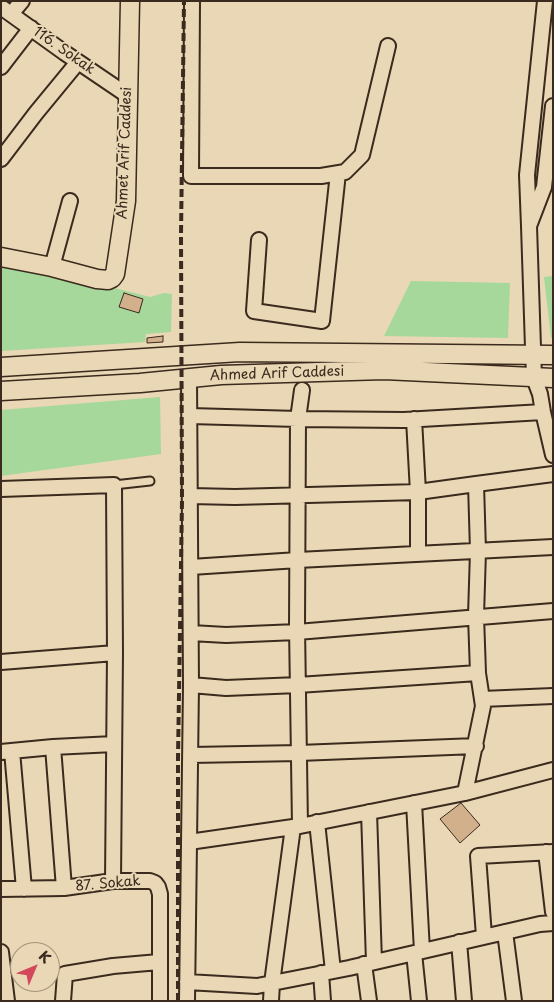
<!DOCTYPE html>
<html>
<head>
<meta charset="utf-8">
<style>
	body { margin:0 }
	#map { position:relative; width:554px; height:1002px; overflow:hidden; background:#ead7b5; font-family:"Playpen Sans",sans-serif }
	canvas { display:block }
	.frame { position:absolute; inset:0; border:2px solid #3b2a1e; pointer-events:none }
	.north { position:absolute; left:10px; top:942px; width:50px; height:50px; box-sizing:border-box; background:#ead7b5; border:1px solid #a49279; border-radius:50%; rotate:45deg; font-size:14px; font-weight:700; line-height:20px; text-align:center; color:#3b2a1e }
	.north::after { content:''; display:block; margin:auto; width:18px; height:22px; background:#d1495b; clip-path:polygon(50% 0,100% 100%,50% 72%,0 100%) }
</style>
</head>
<body>
<div id="map">
<canvas width="554" height="1002"></canvas>
<div class="frame"></div>
<div class="north">K</div>
</div>
<script>
const ctx = document.querySelector('canvas').getContext('2d');
ctx.lineJoin = 'round';
function fill(path, color) {
  ctx.fillStyle = color;
  ctx.fill(path, 'evenodd');
}
function poly(rows) {
  const path = new Path2D();
  for (const r of rows) {
    path.moveTo(r[0], r[1]);
    for (let i = 2; i < r.length; i += 2) path.lineTo(r[i], r[i + 1]);
  }
  return path;
}
function stroke(path, color, width, dash) {
  ctx.strokeStyle = color;
  ctx.lineWidth = width;
  ctx.lineCap = dash ? 'butt' : 'round';
  ctx.setLineDash(dash || []);
  ctx.stroke(path);
}
function drawText(font, color, halo, rows, align = 'center') {
  ctx.font = font + ' "Playpen Sans",sans-serif';
  ctx.lineWidth = 4;
  ctx.setLineDash([]);
  ctx.textBaseline = 'middle';
  ctx.strokeStyle = halo;
  ctx.fillStyle = color;
  for (const [text, x, y, turn = 0] of rows) {
    ctx.save();
    ctx.translate(x, y);
    ctx.rotate((+turn || 0) * Math.PI / 180);
    ctx.textAlign = isNaN(turn) ? turn : align;
    if (halo) ctx.strokeText(text, 0, 0);
    ctx.fillText(text, 0, 0);
    ctx.restore();
  }
}
fill(poly([
	[1,265,52,272,150,297,164,293,172,294,171,332,146,334,145,342,1,351],
	[553,276,553,338,551,338,544,277],
	[411,281,510,283,508,338,384,336],
	[160,397,161,454,1,476,1,410]
]), '#a5d89a');
const building = poly([
	[124,293,143,299,139,313,119,307,124,293],
	[163,336,163,342,147,343,147,338,163,336],
	[461,803,480,825,460,843,440,819,461,803]
]);
fill(building, '#d3b08c');
stroke(building, '#3b2a1e', 1);
const service = poly([
	[114,485,150,481]
]);
const minor = poly([
	[192,1,191,176,321,176,345,172,362,155,388,46],
	[545,1,527,175,529,226,544,187,553,106],
	[1,7,65,53,127,95],
	[11,14,22,1],
	[1,67,31,28],
	[1,159,36,113,78,62],
	[529,226,534,378,540,394,543,412,553,455],
	[259,240,254,311,322,321,338,173],
	[52,267,70,201],
	[190,416,298,419,404,420,543,412],
	[414,419,418,492,418,554],
	[476,484,553,474],
	[1,489,114,485,115,653,113,881],
	[191,567,298,560,553,547],
	[191,633,226,635,297,632,553,611],
	[1,662,115,653],
	[191,685,226,688,298,685,478,673],
	[482,699,553,696],
	[53,747,64,888],
	[12,751,24,889],
	[1,752,53,747,114,744],
	[191,755,299,753,476,746],
	[465,793,553,770],
	[414,803,422,951],
	[369,812,374,962],
	[317,822,333,971],
	[300,826,297,627,298,419,302,390],
	[189,842,300,826,465,793,483,706,478,673,476,616,478,551,476,484,418,492,235,497,191,496],
	[546,852,553,912],
	[1,889,64,888,113,881,150,881,155,883,158,887,160,894,160,1001],
	[505,932,514,1001],
	[484,936,478,856,553,852],
	[459,942,464,1001],
	[1,952,7,1001],
	[414,953,419,1001],
	[364,964,369,1001],
	[321,973,323,1001],
	[187,982,257,986,349,968,540,924,553,923],
	[63,1001,65,974,113,966,159,962],
	[187,1001,191,685,189,378],
	[271,1001,272,983,293,827]
]);
const tertiary = poly([
	[1,257,52,267,97,279,108,280,112,278,115,274,126,201,130,1],
	[1,367,240,352,553,355],
	[1,391,140,383,221,375,384,370,553,378]
]);
stroke(service, '#3b2a1e', 11);
stroke(minor, '#3b2a1e', 18);
stroke(tertiary, '#3b2a1e', 21);
stroke(service, '#ead7b5', 7);
stroke(minor, '#ead7b5', 14);
stroke(tertiary, '#ead7b5', 18);
stroke(poly([
	[178,1001,178,758,182,501,181,235,184,1]
]), '#3b2a1e', 4, [8, 4]);
drawText('14px', '#3b2a1e', '#ead7b5', [
	["116. Sokak",64,51,35],
	["Ahmet Arif Caddesi",125,153,-88],
	["Ahmed Arif Caddesi",277,374,-2],
	["87. Sokak",108,884,-5]
]);
</script>
</body>
</html>
